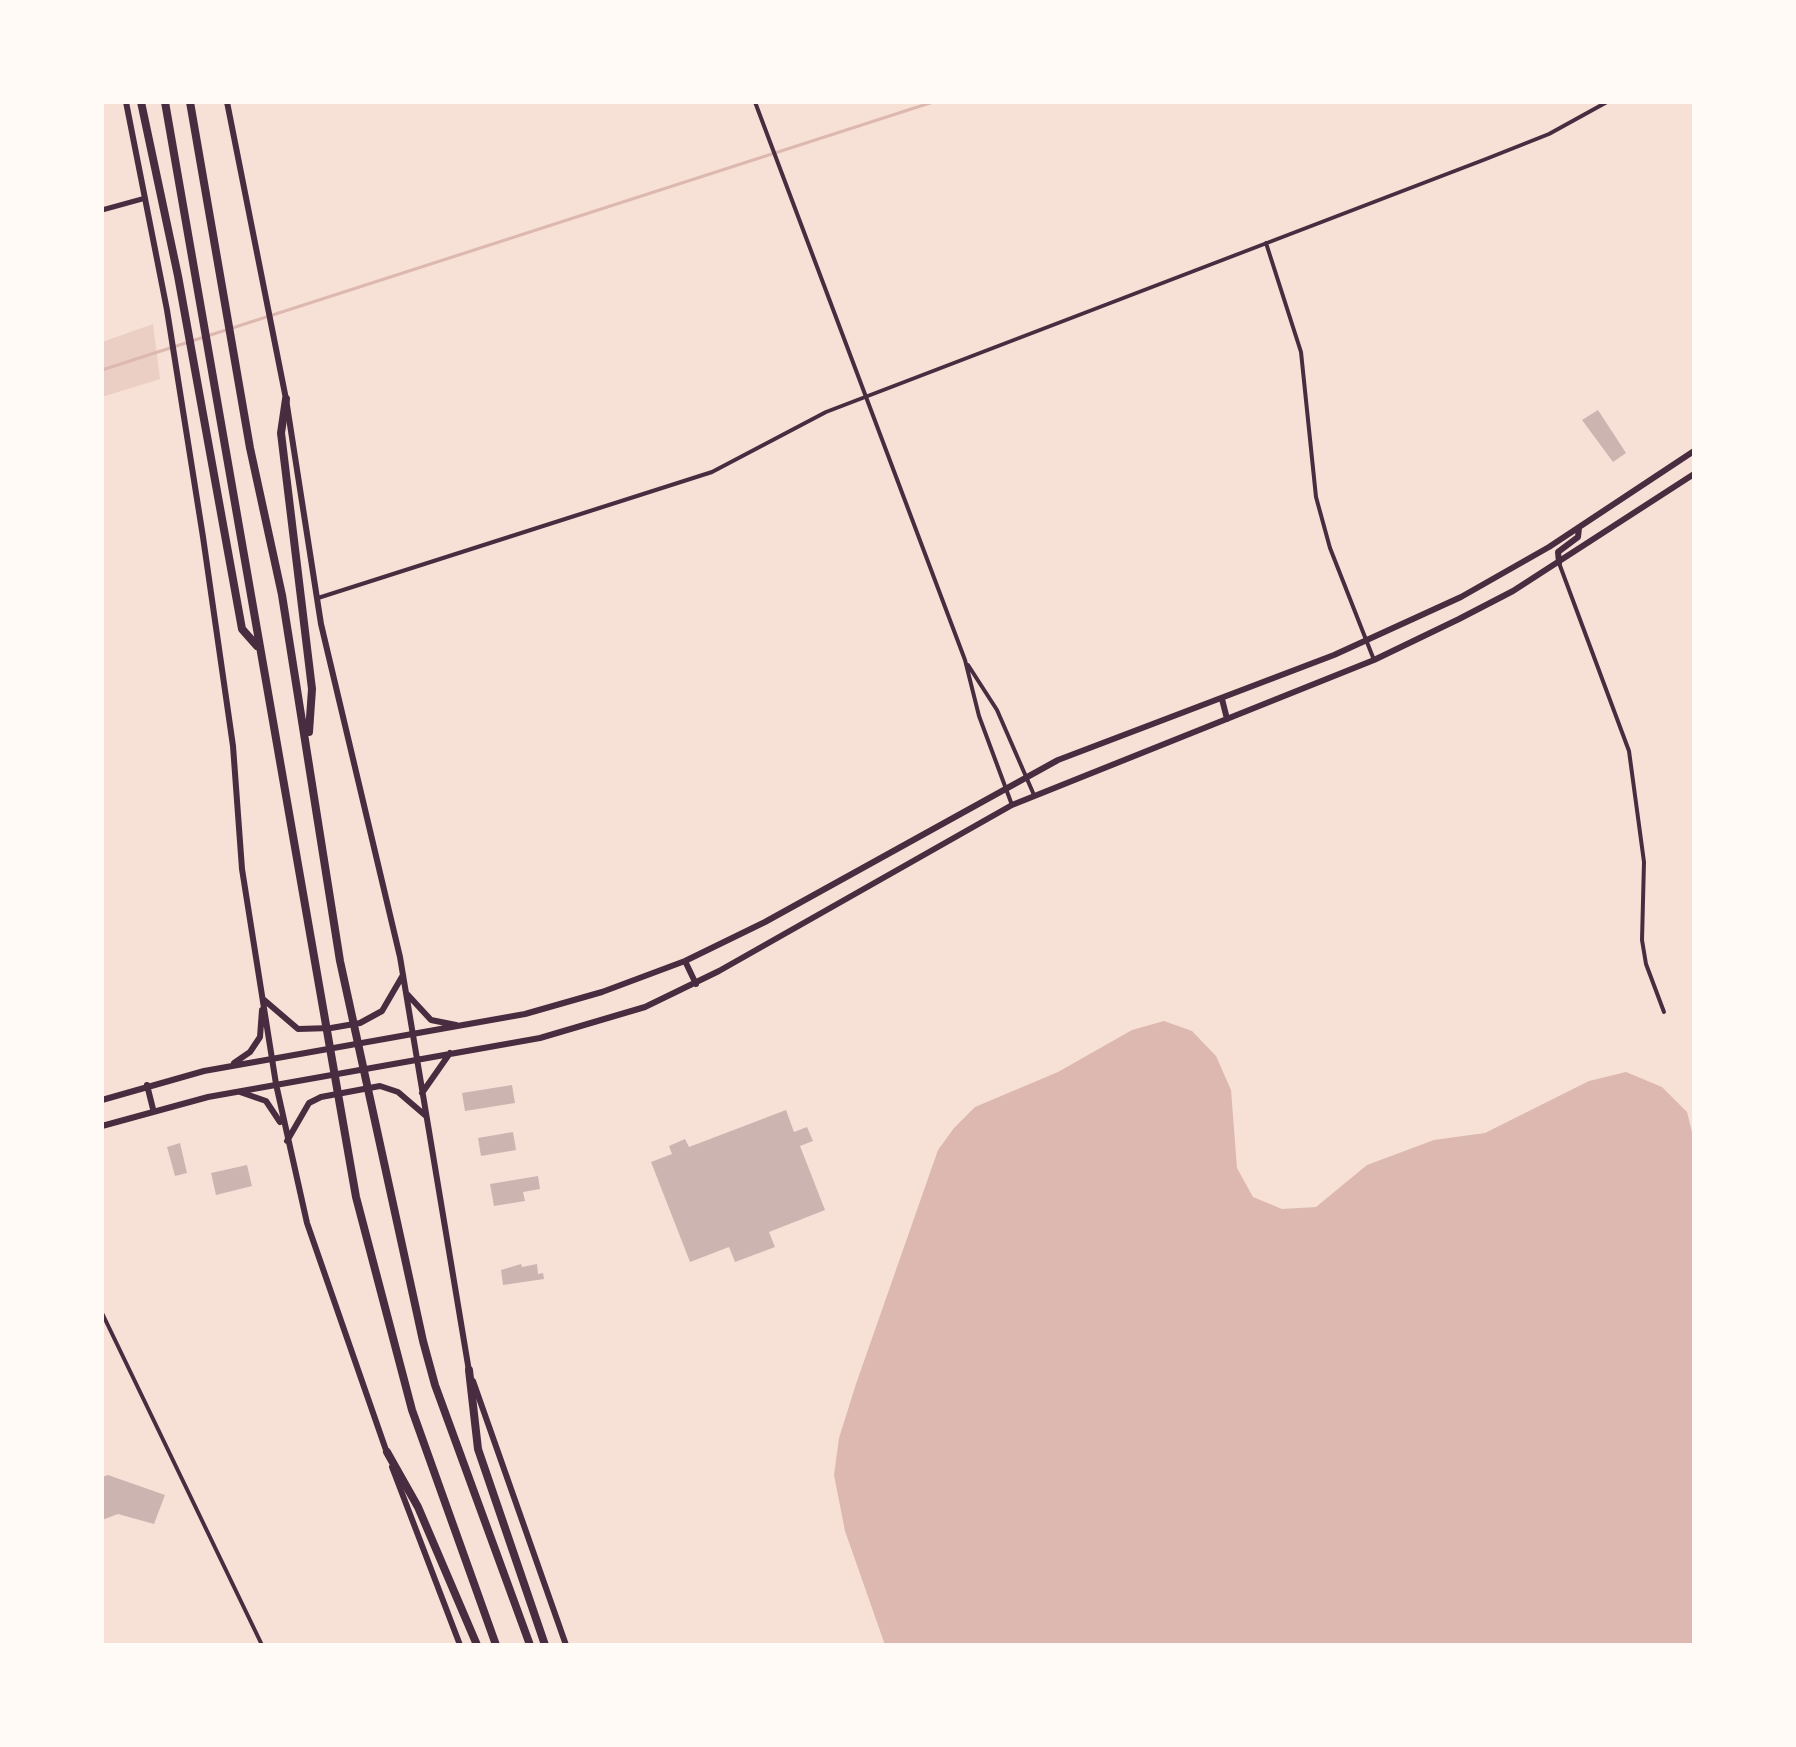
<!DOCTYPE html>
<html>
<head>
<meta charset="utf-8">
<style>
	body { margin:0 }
	#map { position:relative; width:1796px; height:1747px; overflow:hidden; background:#f7e1d7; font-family:"Fira Sans",sans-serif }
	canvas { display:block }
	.frame { position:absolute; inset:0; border:104px solid #fffaf5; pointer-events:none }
</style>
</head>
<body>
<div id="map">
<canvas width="1796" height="1747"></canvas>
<div class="frame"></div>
</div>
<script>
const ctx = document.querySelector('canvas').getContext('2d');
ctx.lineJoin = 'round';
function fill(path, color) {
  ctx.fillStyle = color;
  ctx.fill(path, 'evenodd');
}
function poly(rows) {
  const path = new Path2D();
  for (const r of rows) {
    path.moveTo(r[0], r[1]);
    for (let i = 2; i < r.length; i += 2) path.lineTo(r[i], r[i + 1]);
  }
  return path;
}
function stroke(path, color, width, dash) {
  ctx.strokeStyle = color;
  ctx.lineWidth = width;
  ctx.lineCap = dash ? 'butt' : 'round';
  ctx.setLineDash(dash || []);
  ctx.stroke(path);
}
fill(poly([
	[153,324,160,379,102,397,102,342]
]), '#ebcfc5');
fill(poly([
	[1164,1021,1192,1031,1216,1056,1231,1090,1237,1168,1253,1197,1282,1209,1316,1207,1367,1165,1434,1140,1485,1133,1589,1081,1626,1072,1662,1087,1687,1112,1694,1140,1694,1645,885,1645,845,1531,834,1475,839,1438,856,1384,938,1150,954,1128,975,1107,1058,1072,1132,1030]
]), '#dcb8b0');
stroke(poly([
	[102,370,933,102]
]), '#dcb8b0', 3);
fill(poly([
	[1598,410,1626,453,1613,462,1582,420],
	[512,1085,515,1103,465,1111,462,1093],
	[786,1110,794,1132,807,1127,813,1141,800,1146,825,1210,769,1232,775,1247,735,1262,729,1247,690,1262,651,1162,672,1154,669,1146,685,1139,689,1147],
	[513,1132,516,1150,481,1156,478,1138],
	[180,1143,187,1173,175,1176,167,1147],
	[247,1165,252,1186,216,1195,211,1173],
	[538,1176,540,1189,523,1192,525,1201,494,1206,490,1184],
	[521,1264,522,1267,537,1264,538,1274,543,1273,544,1279,503,1285,501,1270],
	[108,1475,165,1495,154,1524,118,1514,102,1520,102,1477]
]), '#ccb4b1');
stroke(poly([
	[755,102,965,660,979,716,1012,805],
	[1266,243,1301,352,1316,497,1330,548,1374,660],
	[1559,563,1629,751,1644,862,1642,940,1646,964,1664,1012],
	[318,598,712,472,826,412,1486,159,1549,134,1607,102],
	[968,665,997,710,1034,795],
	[102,1313,262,1645]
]), '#4a2c40', 4);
stroke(poly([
	[102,210,142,199]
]), '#4a2c40', 5);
stroke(poly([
	[126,102,167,310,203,537,233,746,242,869,276,1084,307,1223,387,1453],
	[227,102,286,399,321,624,400,957,469,1371],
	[1559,563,1558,552,1578,537,1579,528],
	[1222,699,1227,719],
	[685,961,696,984],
	[407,994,431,1020,456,1025],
	[263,999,298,1029,331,1028,360,1023,382,1011,403,975],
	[234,1063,250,1052,260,1037,262,1010],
	[147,1085,153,1109],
	[240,1092,266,1101,280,1122],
	[422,1093,450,1053],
	[102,1100,204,1071,525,1014,602,992,685,961,765,922,1058,760,1334,655,1461,597,1549,547,1694,451],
	[102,1126,208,1097,540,1038,645,1007,719,971,1012,805,1374,660,1459,619,1513,591,1694,474],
	[287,1141,309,1103,321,1097,380,1086,398,1092,426,1116],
	[473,1381,566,1645],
	[392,1467,460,1645]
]), '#4a2c40', 6);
stroke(poly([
	[141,102,178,276,242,629,257,646],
	[165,102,356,1197,412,1410,496,1645],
	[190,102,250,448,282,595,340,961,423,1341,435,1385,530,1645],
	[286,399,281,433,312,689,309,732],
	[469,1370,478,1449,545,1645],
	[387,1452,418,1507,477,1645]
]), '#4a2c40', 8);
</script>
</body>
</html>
